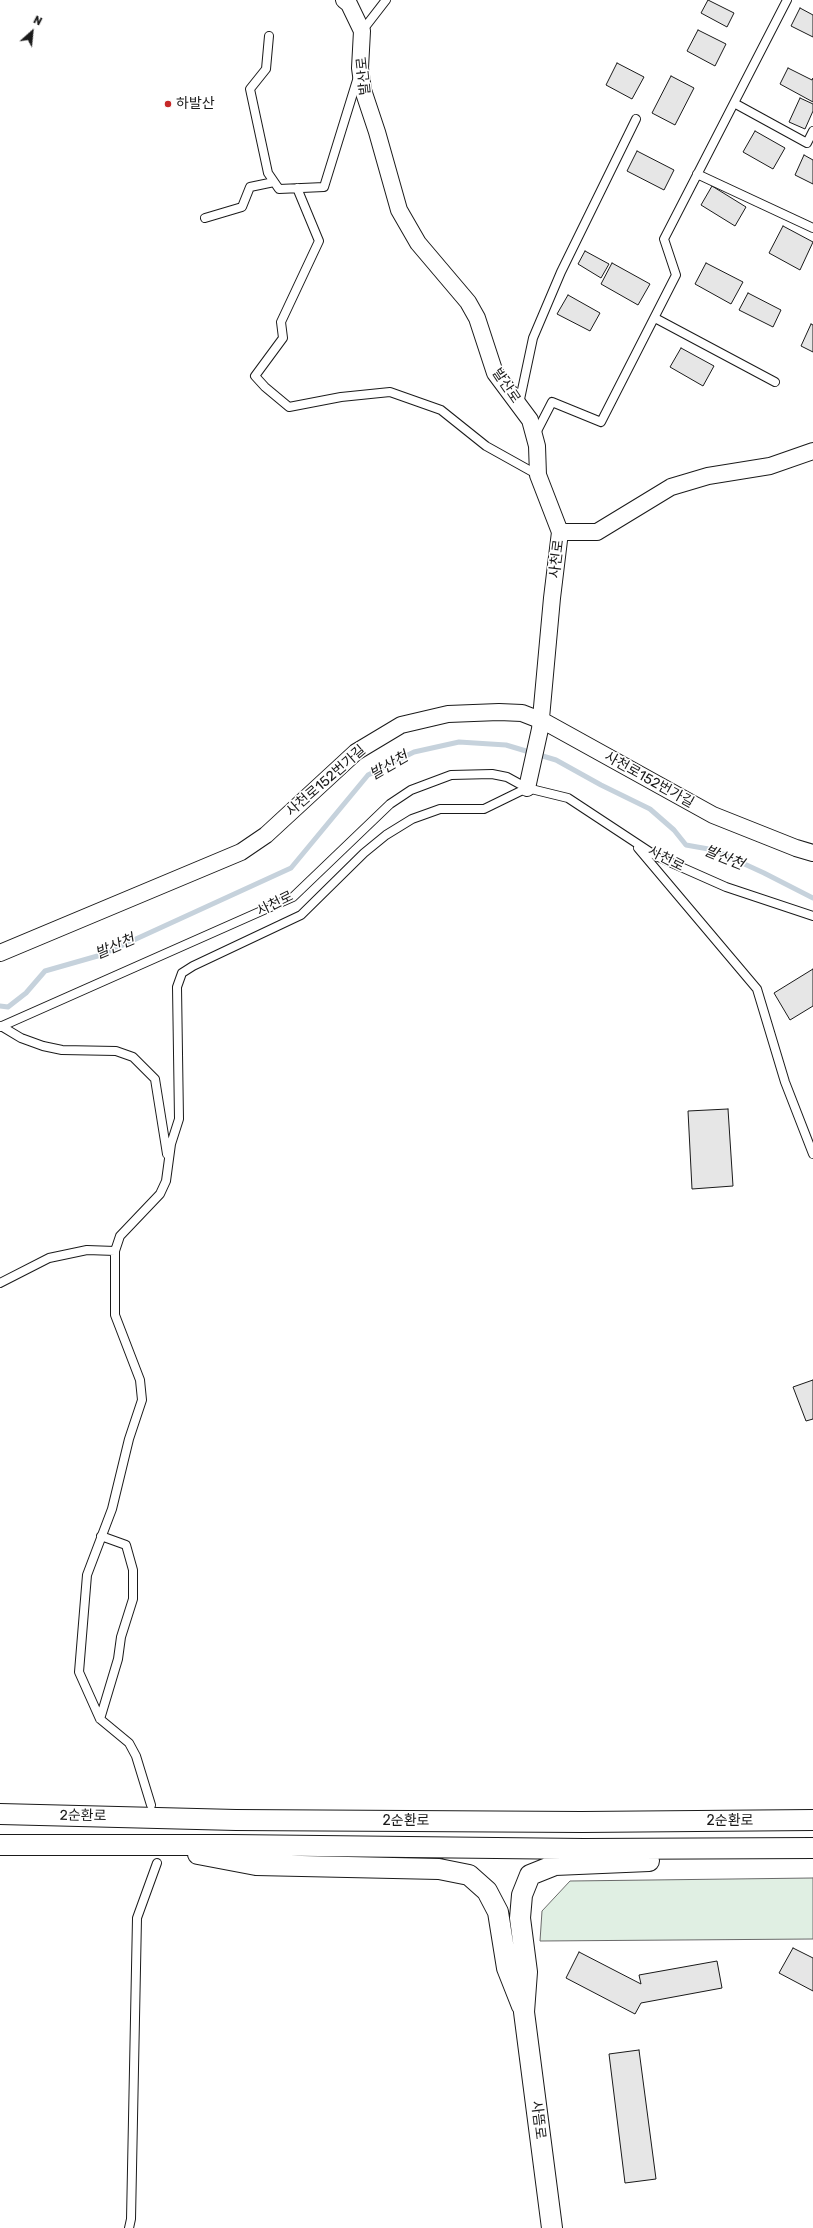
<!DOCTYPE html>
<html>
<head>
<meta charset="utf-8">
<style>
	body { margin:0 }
	#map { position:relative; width:813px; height:2228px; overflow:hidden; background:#fff; font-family:Rubik,sans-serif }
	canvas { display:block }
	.north { position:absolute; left:12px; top:12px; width:40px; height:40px; -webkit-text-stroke:3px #fff; paint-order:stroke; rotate:27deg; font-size:11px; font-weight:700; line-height:16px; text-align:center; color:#1a1a1a }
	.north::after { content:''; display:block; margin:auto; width:14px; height:18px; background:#1a1a1a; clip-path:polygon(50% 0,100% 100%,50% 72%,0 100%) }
</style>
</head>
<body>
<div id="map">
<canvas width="813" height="2228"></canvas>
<div class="north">N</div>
</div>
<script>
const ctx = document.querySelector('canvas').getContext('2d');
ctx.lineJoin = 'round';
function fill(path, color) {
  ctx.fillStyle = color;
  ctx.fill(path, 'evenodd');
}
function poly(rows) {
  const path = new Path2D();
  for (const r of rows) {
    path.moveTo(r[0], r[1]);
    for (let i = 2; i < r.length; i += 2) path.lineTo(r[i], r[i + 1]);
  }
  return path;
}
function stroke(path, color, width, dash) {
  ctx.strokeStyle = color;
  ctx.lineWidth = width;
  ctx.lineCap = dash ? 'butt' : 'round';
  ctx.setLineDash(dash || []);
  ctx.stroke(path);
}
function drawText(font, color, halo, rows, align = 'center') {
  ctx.font = font + ' Rubik,"Noto Sans KR",sans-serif';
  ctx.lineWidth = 3;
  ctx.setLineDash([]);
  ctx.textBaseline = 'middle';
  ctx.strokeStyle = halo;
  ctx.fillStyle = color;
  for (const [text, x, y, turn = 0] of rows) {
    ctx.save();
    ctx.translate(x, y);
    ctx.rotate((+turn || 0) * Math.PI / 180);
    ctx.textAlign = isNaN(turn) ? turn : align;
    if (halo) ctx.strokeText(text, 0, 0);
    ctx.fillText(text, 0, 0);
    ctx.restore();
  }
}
const green = poly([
	[813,1878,813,1939,540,1941,542,1911,570,1881,813,1878]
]);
fill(green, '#e0efe3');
stroke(green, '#6a6a6a', 1);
stroke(poly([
	[0,1006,8,1007,26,993,45,971,101,955,291,868,368,775,414,752,459,742,506,745,556,760,601,785,650,809,674,830,686,845,714,850,764,873,813,898]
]), '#c6d2dc', 5);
const building = poly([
	[708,0,734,13,727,27,701,13,708,0],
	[800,8,813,15,813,37,791,26,800,8],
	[698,30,726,44,715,66,687,51,698,30],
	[617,63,644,77,632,99,606,85,617,63],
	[788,68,812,80,813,78,813,102,780,84,788,68],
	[671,76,694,88,675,125,652,113,671,76],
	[800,98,813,104,813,111,805,129,789,122,800,98],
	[755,131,785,148,773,169,743,152,755,131],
	[637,151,674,170,664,190,627,171,637,151],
	[804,155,813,160,813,184,795,175,804,155],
	[712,186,746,207,735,226,701,205,712,186],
	[783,226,813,242,800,270,769,253,783,226],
	[585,251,609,264,601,278,578,264,585,251],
	[612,263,650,284,638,305,601,284,612,263],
	[706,263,743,282,731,304,695,284,706,263],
	[748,293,781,310,773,327,739,310,748,293],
	[568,295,600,313,590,331,557,314,568,295],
	[811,324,813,325,813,352,801,346,811,324],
	[681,348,714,366,703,386,670,367,681,348],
	[813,969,813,1006,790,1020,774,993,813,969],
	[728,1109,733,1186,692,1189,688,1111,728,1109],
	[813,1380,813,1419,806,1421,793,1387,813,1380],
	[793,1948,813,1958,813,1991,779,1973,793,1948],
	[579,1952,641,1984,639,1975,717,1961,722,1988,641,2003,635,2014,566,1978,579,1952],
	[639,2050,656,2179,625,2183,609,2054,639,2050]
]);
fill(building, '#e6e6e6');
stroke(building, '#1a1a1a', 1);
const service = poly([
	[362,31,386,0],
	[269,36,266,69,250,89,268,173,279,189,324,187,358,77],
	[734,103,807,143,813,131],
	[697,174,813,228],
	[297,188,319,241,281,322,283,338,255,376,265,387,289,407,341,397,390,392,441,410,486,446,538,475],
	[205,218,242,207,250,187,274,182],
	[655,318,775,382],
	[519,404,533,338,561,272,636,119],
	[535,435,552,402,601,422,676,275,664,239,787,0],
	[638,848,757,989,785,1082,813,1154],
	[1,1026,21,1038,43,1046,62,1050,116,1051,133,1057,155,1079,167,1154],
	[0,1027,293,897,390,804,411,790,451,775,492,774,507,777,527,788,568,798,656,856,726,887,813,916],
	[0,1283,49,1258,87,1250,115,1251],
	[100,1719,118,1659,121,1637,133,1599,133,1570,126,1545,101,1536],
	[151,1805,136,1756,129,1743,100,1719,79,1672,87,1575,112,1509,129,1439,142,1400,140,1380,115,1315,115,1251,120,1236,160,1194,166,1181,171,1144,179,1119,177,987,182,973,193,966,301,915,364,853,386,835,412,819,440,809,484,809,527,788],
	[129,2228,131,2219,137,1918,157,1863]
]);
const minor = poly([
	[344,0,349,4,362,31,360,68,363,90,377,132,399,210,418,243,468,302,477,318,495,373,530,420,537,446,538,475,560,532,552,598,540,729,527,788],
	[560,532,597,532,671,487,708,476,770,466,813,451],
	[0,953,241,852,266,835,356,752,401,725,448,714,499,712,522,713,545,722,713,815,796,848,813,853]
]);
const tertiary = poly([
	[0,1814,236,1820,582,1822,813,1820],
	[0,1845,232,1845,584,1849,813,1848],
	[198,1854,256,1865,439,1869,469,1875,487,1891,498,1912,507,1968,522,2006],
	[552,2228,524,2012,527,1972,520,1918,522,1895,530,1875,555,1865,649,1861]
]);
stroke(service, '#1a1a1a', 10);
stroke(minor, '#1a1a1a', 18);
stroke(tertiary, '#1a1a1a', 22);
stroke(service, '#fff', 8);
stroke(minor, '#fff', 16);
stroke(tertiary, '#fff', 20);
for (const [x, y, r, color] of [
	[168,104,4,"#c62828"]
]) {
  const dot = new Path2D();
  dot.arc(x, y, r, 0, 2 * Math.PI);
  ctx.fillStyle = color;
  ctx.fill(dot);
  stroke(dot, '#fff', 1.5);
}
drawText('14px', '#1a1a1a', '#fff', [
	["발산로",364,76,-96],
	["발산로",506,386,56],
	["사천로",557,559,-83],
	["사천로152번가길",649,780,29],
	["사천로152번가길",326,781,-41],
	["사천로",666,859,27],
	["사천로",275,904,-26],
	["2순환로",83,1816,1],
	["2순환로",406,1821],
	["2순환로",730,1821],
	["사뜸로",538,2120,83]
]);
drawText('14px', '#1a1a1a', '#fff', [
	["하발산",176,104]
], 'left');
drawText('italic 15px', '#1a1a1a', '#fff', [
	["발산천",389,766,-30],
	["발산천",724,858,22],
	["발산천",115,947,-23]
]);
</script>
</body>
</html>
